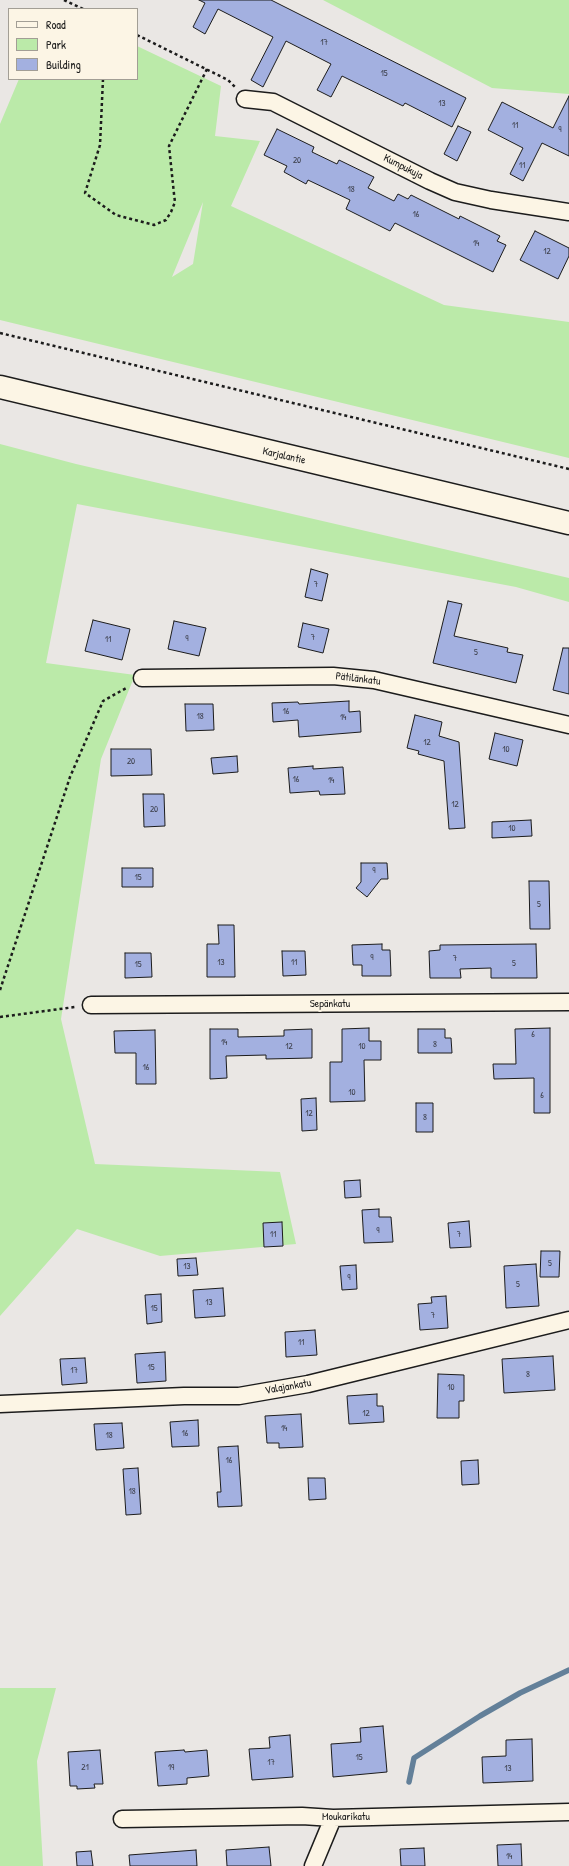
<!DOCTYPE html>
<html>
<head>
<meta charset="utf-8">
<style>
	body { margin:0 }
	#map { position:relative; width:569px; height:1866px; overflow:hidden; background:#eae7e4; font-family:"Patrick Hand",sans-serif }
	canvas { display:block }
	.legend { position:absolute; left:8px; top:8px; width:130px; height:72px; box-sizing:border-box; background:#fcf5e5; border:1px solid #a29e95; margin:0; padding:5px 7px; list-style:none; font-size:12px; color:#1c1c1c }
	.legend li { display:flex; align-items:center; gap:8px; height:20px }
	.legend b { width:20px; border:1px solid #a29e95 }
</style>
</head>
<body>
<div id="map">
<canvas width="569" height="1866"></canvas>
<ul class="legend">
<li><b style="height:5px;background:#fcf5e5"></b>Road</li>
<li><b style="height:11px;background:#bbeaa9"></b>Park</li>
<li><b style="height:11px;background:#a3b0e0"></b>Building</li>
</ul>
</div>
<script>
const ctx = document.querySelector('canvas').getContext('2d');
ctx.lineJoin = 'round';
function fill(path, color) {
  ctx.fillStyle = color;
  ctx.fill(path, 'evenodd');
}
function poly(rows) {
  const path = new Path2D();
  for (const r of rows) {
    path.moveTo(r[0], r[1]);
    for (let i = 2; i < r.length; i += 2) path.lineTo(r[i], r[i + 1]);
  }
  return path;
}
function stroke(path, color, width, dash) {
  ctx.strokeStyle = color;
  ctx.lineWidth = width;
  ctx.lineCap = dash ? 'butt' : 'round';
  ctx.setLineDash(dash || []);
  ctx.stroke(path);
}
function drawText(font, color, halo, rows, align = 'center') {
  ctx.font = font + ' "Patrick Hand",sans-serif';
  ctx.lineWidth = 4;
  ctx.setLineDash([]);
  ctx.textBaseline = 'middle';
  ctx.strokeStyle = halo;
  ctx.fillStyle = color;
  for (const [text, x, y, turn = 0] of rows) {
    ctx.save();
    ctx.translate(x, y);
    ctx.rotate((+turn || 0) * Math.PI / 180);
    ctx.textAlign = isNaN(turn) ? turn : align;
    if (halo) ctx.strokeText(text, 0, 0);
    ctx.fillText(text, 0, 0);
    ctx.restore();
  }
}
fill(poly([
	[323,0,569,0,569,94,492,88],
	[137,46,221,86,215,136,260,141,231,206,444,305,569,322,569,458,0,320,0,124,19,79,137,79],
	[203,202,193,264,172,277],
	[0,444,76,464,569,578,569,602,516,587,77,504,46,663,135,675,101,759,61,1019,95,1164,280,1172,296,1244,160,1256,77,1229,0,1316],
	[0,1688,56,1688,37,1761,43,1866,0,1866]
]), '#bbeaa9');
stroke(poly([
	[409,1782,414,1758,480,1716,520,1693,569,1670]
]), '#638099', 5.5);
const building = poly([
	[199,0,271,0,466,98,452,127,405,103,403,106,342,76,331,97,317,90,331,64,286,41,263,87,251,80,273,37,218,9,205,34,193,27,205,3,199,0],
	[569,96,569,156,542,143,523,181,510,174,523,148,488,130,502,102,553,128,569,96],
	[458,126,471,132,457,161,444,154,458,126],
	[277,129,314,147,312,152,337,164,339,160,374,177,368,188,394,201,398,194,408,199,411,195,459,219,460,216,500,236,497,241,506,245,493,272,395,223,390,231,346,209,350,200,308,180,306,184,284,172,287,166,264,155,277,129],
	[535,231,569,248,569,256,558,279,520,260,535,231],
	[311,569,328,574,322,601,305,597,311,569],
	[448,601,462,604,454,636,508,648,507,652,523,655,516,683,433,663,448,601],
	[93,620,130,629,122,660,85,651,93,620],
	[174,621,206,628,199,656,168,649,174,621],
	[303,623,329,629,323,653,298,647,303,623],
	[563,648,569,648,569,694,553,690,563,648],
	[349,701,349,712,360,711,361,732,299,737,298,720,273,722,272,703,298,702,299,704,349,701],
	[185,704,213,704,214,730,186,731,185,704],
	[415,715,442,722,439,736,459,742,465,828,449,829,444,761,418,754,419,751,407,748,415,715],
	[495,733,523,740,517,766,489,759,495,733],
	[111,749,151,749,152,775,111,776,111,749],
	[237,756,238,772,213,774,211,758,237,756],
	[313,766,313,769,343,767,345,794,320,795,319,791,290,793,288,768,313,766],
	[143,794,164,794,165,826,144,827,143,794],
	[531,820,532,836,492,838,492,822,531,820],
	[361,863,387,863,388,879,381,879,367,897,356,888,361,882,361,863],
	[122,868,153,868,153,887,122,887,122,868],
	[529,881,549,881,550,929,530,929,529,881],
	[218,925,234,925,235,977,207,977,207,944,219,944,218,925],
	[382,944,382,950,390,950,391,976,362,976,362,965,353,965,352,945,382,944],
	[536,944,537,978,491,978,491,968,460,969,461,978,430,978,429,951,440,950,440,945,536,944],
	[282,951,305,951,306,975,283,976,282,951],
	[125,953,151,953,152,977,125,978,125,953],
	[369,1028,369,1041,381,1041,381,1060,364,1060,365,1101,330,1102,330,1062,342,1062,342,1029,369,1028],
	[550,1028,550,1113,534,1113,534,1078,494,1079,493,1064,516,1064,515,1029,550,1028],
	[210,1029,238,1029,238,1037,284,1036,284,1030,312,1029,312,1058,266,1059,266,1055,226,1056,227,1078,210,1079,210,1029],
	[418,1029,445,1029,445,1038,451,1038,452,1053,418,1053,418,1029],
	[155,1030,156,1084,136,1084,136,1053,115,1053,114,1031,155,1030],
	[316,1098,317,1130,302,1131,301,1099,316,1098],
	[416,1103,433,1103,433,1132,416,1132,416,1103],
	[360,1180,361,1197,345,1198,344,1181,360,1180],
	[379,1209,379,1217,391,1217,393,1242,364,1243,362,1210,379,1209],
	[469,1221,471,1247,450,1248,448,1223,469,1221],
	[282,1222,283,1246,264,1247,263,1223,282,1222],
	[541,1251,560,1251,559,1277,540,1277,541,1251],
	[196,1258,198,1275,178,1276,177,1259,196,1258],
	[536,1264,539,1306,506,1308,504,1266,536,1264],
	[356,1265,357,1289,342,1290,340,1266,356,1265],
	[223,1288,225,1316,195,1318,193,1290,223,1288],
	[161,1294,162,1322,147,1324,145,1295,161,1294],
	[446,1296,448,1328,420,1330,418,1304,432,1303,431,1297,446,1296],
	[315,1330,317,1355,286,1357,285,1332,315,1330],
	[165,1352,166,1381,137,1383,135,1354,165,1352],
	[553,1356,555,1390,504,1393,502,1359,553,1356],
	[85,1358,87,1383,62,1385,60,1359,85,1358],
	[438,1374,464,1375,464,1401,459,1401,459,1418,437,1418,438,1374],
	[377,1394,377,1406,383,1406,384,1422,349,1424,347,1396,377,1394],
	[301,1414,303,1447,279,1448,279,1443,267,1443,265,1416,301,1414],
	[198,1420,199,1446,172,1447,170,1422,198,1420],
	[122,1423,124,1448,96,1450,94,1424,122,1423],
	[238,1446,242,1506,218,1507,217,1492,221,1492,218,1447,238,1446],
	[478,1460,479,1484,462,1485,461,1461,478,1460],
	[138,1468,141,1514,126,1515,123,1469,138,1468],
	[308,1478,325,1478,326,1499,309,1500,308,1478],
	[383,1726,387,1772,333,1777,331,1744,361,1742,360,1728,383,1726],
	[290,1735,293,1777,252,1780,249,1749,270,1748,269,1737,290,1735],
	[532,1739,533,1781,483,1783,482,1757,506,1756,506,1740,532,1739],
	[100,1750,103,1784,94,1784,95,1788,77,1789,77,1786,70,1786,68,1752,100,1750],
	[184,1750,185,1752,207,1750,209,1776,187,1778,187,1784,158,1786,155,1752,184,1750],
	[521,1844,522,1866,498,1866,497,1845,521,1844],
	[269,1847,271,1866,227,1866,226,1850,269,1847],
	[424,1848,425,1866,401,1866,400,1849,424,1848],
	[196,1850,197,1866,130,1866,129,1855,196,1850],
	[91,1851,93,1866,77,1866,76,1852,91,1851]
]);
fill(building, '#a3b0e0');
stroke(building, '#1c1c1c', 1);
const minor = poly([
	[245,99,273,102,430,181,455,192,491,200,569,212],
	[142,678,333,676,374,680,569,725],
	[91,1005,569,1002],
	[0,1404,184,1396,239,1396,308,1384,569,1320],
	[122,1819,302,1816,333,1818,569,1812],
	[313,1866,333,1818]
]);
const secondary = poly([
	[0,387,569,523]
]);
stroke(minor, '#1c1c1c', 19);
stroke(secondary, '#1c1c1c', 25);
stroke(poly([
	[64,0,83,9],
	[137,35,228,80,235,87],
	[103,79,100,145,85,193,116,215,154,225,166,220,171,212,175,202,174,194,169,146,207,69],
	[0,333,569,469],
	[0,990,70,777,103,701,128,687],
	[0,1017,75,1007]
]), '#1c1c1c', 2.5, [3, 3]);
stroke(minor, '#fcf5e5', 16);
stroke(secondary, '#fcf5e5', 22);
drawText('9px', '#3e414d', null, [
	["17",324,43],
	["15",384,74],
	["13",442,104],
	["11",515,126],
	["9",560,130],
	["20",297,161],
	["11",522,166],
	["18",351,190],
	["16",416,215],
	["14",476,244],
	["12",547,252],
	["7",316,585],
	["7",313,638],
	["9",187,639],
	["11",108,640],
	["5",476,653],
	["16",286,712],
	["18",200,717],
	["14",343,718],
	["12",427,743],
	["10",506,750],
	["20",131,762],
	["16",296,780],
	["14",331,781],
	["12",455,805],
	["20",154,810],
	["10",512,829],
	["9",374,871],
	["15",138,878],
	["5",539,905],
	["9",372,958],
	["7",455,959],
	["13",221,963],
	["11",294,963],
	["5",514,964],
	["15",138,965],
	["6",533,1035],
	["14",224,1043],
	["8",435,1045],
	["12",289,1047],
	["10",362,1047],
	["16",146,1068],
	["10",352,1093],
	["6",542,1096],
	["12",309,1114],
	["8",425,1118],
	["9",378,1231],
	["11",273,1235],
	["7",459,1235],
	["5",550,1264],
	["13",187,1267],
	["9",349,1278],
	["5",518,1285],
	["13",209,1303],
	["15",154,1309],
	["7",433,1316],
	["11",301,1343],
	["15",151,1368],
	["17",74,1371],
	["8",528,1375],
	["10",451,1388],
	["12",366,1414],
	["14",284,1429],
	["16",185,1434],
	["18",109,1436],
	["16",229,1461],
	["18",132,1492],
	["15",359,1758],
	["17",271,1763],
	["21",85,1768],
	["19",171,1768],
	["13",508,1769],
	["14",509,1857]
]);
drawText('11px', '#1c1c1c', '#fcf5e5', [
	["Kumpukuja",403,167,27],
	["Karjalantie",284,456,13],
	["Pätilänkatu",358,679,7],
	["Sepänkatu",330,1004],
	["Valajankatu",288,1387,-10],
	["Moukarikatu",346,1817]
]);
</script>
</body>
</html>
